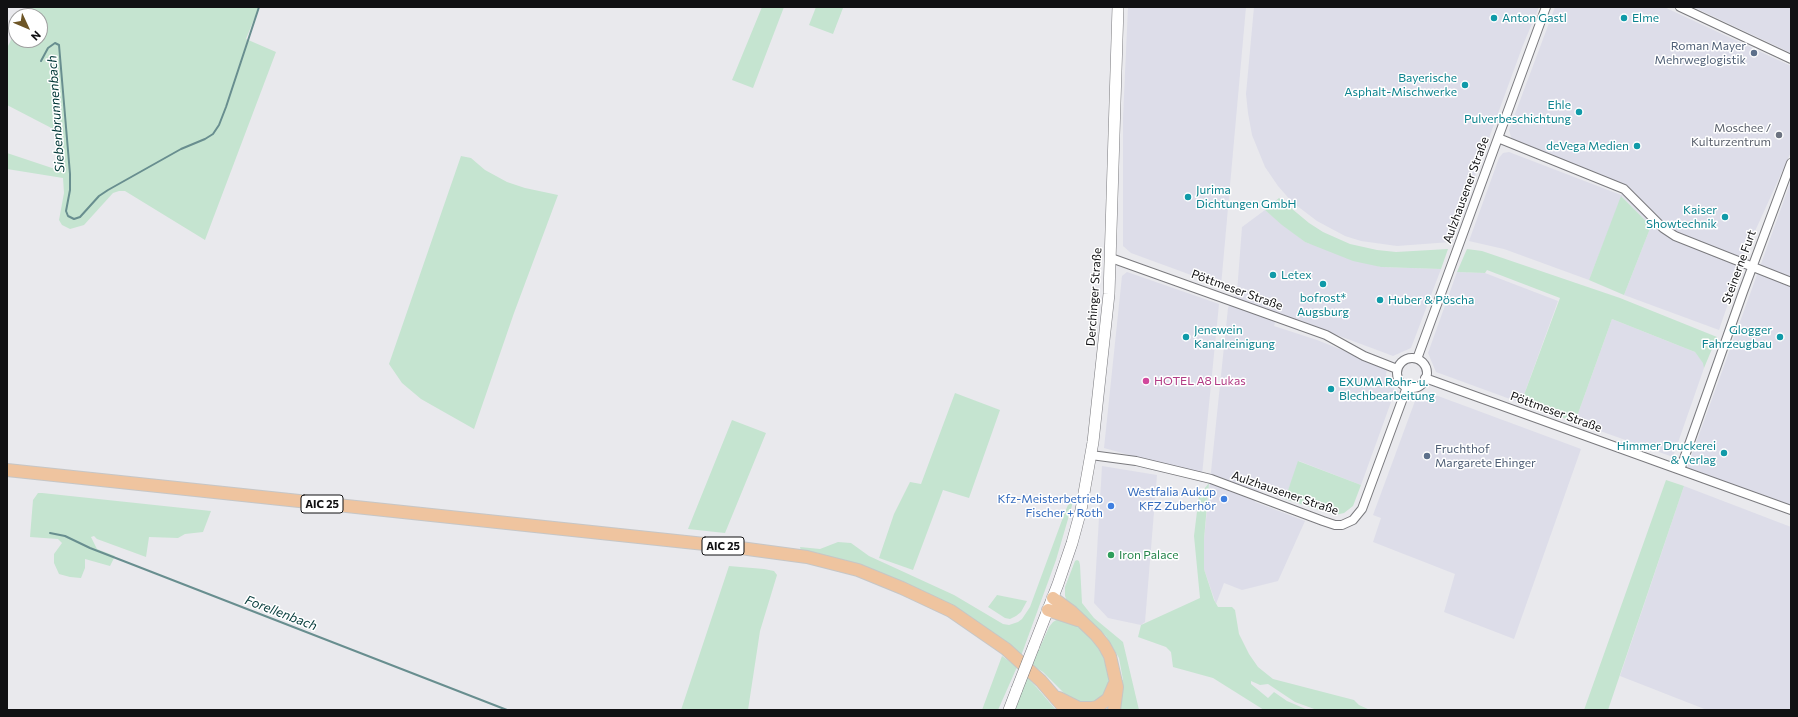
<!DOCTYPE html>
<html>
<head>
<meta charset="utf-8">
<style>
	body { margin:0 }
	#map { position:relative; width:1798px; height:717px; overflow:hidden; background:#e9e9ed; font-family:Commissioner,sans-serif }
	canvas { display:block }
	.frame { position:absolute; inset:0; border:8px solid #111113; pointer-events:none }
	.north { position:absolute; left:8px; top:8px; width:40px; height:40px; box-sizing:border-box; background:#fff; border:1px solid #a0a0a1; border-radius:50%; rotate:134deg; font-size:11px; font-weight:700; line-height:16px; text-align:center; color:#111113 }
	.north::after { content:''; display:block; margin:auto; width:14px; height:18px; background:#6d5526; clip-path:polygon(50% 0,100% 100%,50% 72%,0 100%) }
</style>
</head>
<body>
<div id="map">
<canvas width="1798" height="717"></canvas>
<div class="frame"></div>
<div class="north">N</div>
</div>
<script>
const ctx = document.querySelector('canvas').getContext('2d');
ctx.lineJoin = 'round';
function fill(path, color) {
  ctx.fillStyle = color;
  ctx.fill(path, 'evenodd');
}
function poly(rows) {
  const path = new Path2D();
  for (const r of rows) {
    if (r.length === 3) {
      path.moveTo(r[0] + r[2], r[1]);
      path.arc(r[0], r[1], r[2], 0, 2 * Math.PI);
      continue;
    }
    path.moveTo(r[0], r[1]);
    for (let i = 2; i < r.length; i += 2) path.lineTo(r[i], r[i + 1]);
  }
  return path;
}
function stroke(path, color, width, dash) {
  ctx.strokeStyle = color;
  ctx.lineWidth = width;
  ctx.lineCap = dash ? 'butt' : 'round';
  ctx.setLineDash(dash || []);
  ctx.stroke(path);
}
function drawText(font, color, halo, rows, align = 'center') {
  ctx.font = font + ' Commissioner,sans-serif';
  ctx.lineWidth = 3;
  ctx.setLineDash([]);
  ctx.textBaseline = 'middle';
  ctx.strokeStyle = halo;
  ctx.fillStyle = color;
  for (const [text, x, y, turn = 0] of rows) {
    ctx.save();
    ctx.translate(x, y);
    ctx.rotate((+turn || 0) * Math.PI / 180);
    ctx.textAlign = isNaN(turn) ? turn : align;
    if (halo) ctx.strokeText(text, 0, 0);
    ctx.fillText(text, 0, 0);
    ctx.restore();
  }
}
fill(poly([
	[1128,7,1246,7,1221,286,1131,253,1123,246,1123,118],
	[1254,7,1539,7,1523,45,1451,242,1397,246,1361,241,1345,236,1317,221,1292,202,1278,186,1265,167,1252,135,1248,113,1246,94],
	[1555,7,1664,7,1791,66,1791,152,1746,251,1719,330,1624,295,1651,226,1622,196,1589,280,1504,249,1469,241,1499,158,1503,153,1509,152,1621,195,1626,185,1512,140,1509,130],
	[1693,7,1791,7,1791,53,1723,21],
	[1791,181,1791,508,1687,468],
	[1265,210,1305,242,1381,267,1441,269,1411,348,1393,356,1278,313,1274,326,1317,340,1387,368,1386,375,1395,391,1361,485,1299,461,1285,499,1259,490,1255,502,1305,521,1278,581,1242,590,1224,583,1216,604,1204,569,1204,539,1228,308,1237,292,1242,227],
	[1127,272,1219,304,1202,475,1104,448,1122,276],
	[1457,272,1485,273,1558,301,1521,403,1436,372,1428,353],
	[1612,319,1695,352,1704,363,1704,368,1673,457,1575,422],
	[1430,393,1581,449,1514,639,1444,612,1455,574,1373,542,1381,518,1373,515,1415,401],
	[1102,466,1157,475,1145,622,1141,625,1108,618,1094,603],
	[1684,486,1791,527,1791,710,1707,710,1620,676]
]), '#dddde9');
fill(poly([
	[27,7,259,7,246,39,276,52,205,240,125,191,119,191,113,193,84,225,70,229,62,225,59,220,64,193,63,178,7,169,7,153,61,171,61,133,7,105,7,48,16,30,16,40,40,40,40,16,23,16],
	[762,7,784,7,753,88,732,80],
	[816,7,843,8,833,34,809,25],
	[461,156,471,158,485,170,507,182,525,188,558,195,514,313,474,429,421,399,402,383,389,364],
	[1621,196,1651,226,1624,295,1589,280],
	[1279,198,1309,223,1323,232,1350,244,1377,250,1396,252,1448,249,1441,269,1381,267,1353,261,1305,242,1282,225,1265,210],
	[1467,249,1482,251,1620,298,1717,337,1704,368,1703,363,1695,352,1612,319,1575,422,1521,403,1560,298,1487,270,1485,273,1457,272],
	[955,393,1000,410,969,498,943,490,913,570,879,558,894,514,910,482,921,484],
	[732,420,766,433,725,533,688,529],
	[1298,461,1361,485,1353,506,1344,513,1335,515,1285,499],
	[1666,480,1684,486,1608,710,1584,710],
	[1209,483,1204,539,1204,569,1214,600,1218,607,1232,607,1235,610,1239,634,1249,654,1258,667,1273,679,1354,700,1359,705,1370,710,1317,710,1295,702,1268,684,1260,685,1251,681,1251,684,1268,698,1274,692,1287,701,1308,710,1264,710,1213,678,1173,667,1171,652,1166,647,1138,637,1141,625,1200,598,1194,536,1199,495],
	[38,493,42,493,211,511,203,532,185,534,178,538,149,537,146,557,97,539,94,536,91,537,97,549,115,556,110,566,85,559,85,568,81,578,70,577,59,574,54,563,54,554,62,543,58,539,30,537,33,500],
	[1073,502,1056,560,1021,656,929,594,917,588,801,551,800,547,820,549,838,542,851,543,869,556,954,595,1003,624,1009,625,1018,622,1022,619,1030,607,1065,512,1068,505],
	[1077,560,1079,561,1080,565,1082,603,1094,618,1123,642,1139,710,1118,710,1121,680,1123,680,1119,658,1106,636,1067,601,1065,596,1065,587,1075,561],
	[729,566,764,569,774,571,777,575,760,631,748,710,681,710],
	[997,595,1027,601,1021,612,1016,616,1010,619,1005,618,988,607],
	[1058,619,1069,622,1085,631,1103,652,1110,681,1106,695,1092,705,1071,700,1043,672,1032,665,1049,627,1053,622],
	[1002,656,1017,667,998,710,982,710],
	[1027,677,1038,689,1056,710,1015,710]
]), '#c5e4d0');
stroke(poly([
	[41,61,48,48,55,43,59,45,70,174,70,190,66,211,68,216,74,219,80,217,99,196,108,190,181,149,205,139,213,134,219,125,226,107,259,7],
	[50,533,65,536,90,548,507,710]
]), '#688e8f', 2);
const street = poly([
	[1680,7,1791,59],
	[1498,138,1624,189,1663,228,1675,236,1791,282],
	[1111,258,1326,335,1364,356,1397,369],
	[1412,373,15],
	[1417,359,1546,7],
	[1425,378,1791,510],
	[1091,455,1136,461,1211,479,1323,521,1335,525,1342,525,1353,520,1362,509,1407,387],
	[1680,470,1743,292,1791,163]
]);
const secondary = poly([
	[1033,648,1058,584,1072,543,1081,510,1093,442,1109,294,1118,7],
	[1009,710,1017,689]
]);
const primary = poly([
	[7,470,733,547,807,557,858,570,902,588,951,611,1006,649,1041,681,1066,710],
	[1053,598,1072,612,1096,635,1104,645,1110,656,1117,687,1114,710],
	[1048,610,1078,620],
	[1059,698,1079,708,1092,708,1097,707,1108,699,1114,685]
]);
stroke(street, '#7a7a7e', 10);
stroke(secondary, '#7a7a7e', 12);
stroke(primary, '#c6c6c6', 14);
stroke(street, '#fff', 8);
stroke(secondary, '#fff', 11);
stroke(primary, '#efc49f', 12);
const secondaryBridge = poly([
	[1017,689,1033,648]
]);
stroke(secondaryBridge, '#7a7a7e', 12, []);
stroke(secondaryBridge, '#fff', 11);
for (const [x, y, r, color] of [
	[1494,18,4,"#0f9aa8"],
	[1624,18,4,"#0f9aa8"],
	[1754,53,4,"#5c6f8a"],
	[1465,85,4,"#0f9aa8"],
	[1579,112,4,"#0f9aa8"],
	[1779,135,4,"#6b7280"],
	[1637,146,4,"#0f9aa8"],
	[1188,197,4,"#0f9aa8"],
	[1725,217,4,"#0f9aa8"],
	[1273,275,4,"#0f9aa8"],
	[1323,284,4,"#0f9aa8"],
	[1380,300,4,"#0f9aa8"],
	[1186,337,4,"#0f9aa8"],
	[1780,337,4,"#0f9aa8"],
	[1146,381,4,"#d1479c"],
	[1331,389,4,"#0f9aa8"],
	[1724,453,4,"#0f9aa8"],
	[1427,456,4,"#5c6f8a"],
	[1224,499,4,"#3f7fe0"],
	[1111,506,4,"#3f7fe0"],
	[1111,555,4,"#2e9e5b"]
]) {
  const dot = new Path2D();
  dot.arc(x, y, r, 0, 2 * Math.PI);
  ctx.fillStyle = color;
  ctx.fill(dot);
  stroke(dot, '#fff', 1.5);
}
for (const [x, y, w] of [
	[322,504,42],
	[723,546,42]
]) {
  const box = new Path2D();
  box.roundRect(x - w / 2, y - 9, w, 18, 3);
  ctx.fillStyle = '#fff';
  ctx.fill(box);
  stroke(box, '#111113', 1);
}
drawText('bold 11px', '#111113', null, [
	["AIC 25",322,504],
	["AIC 25",723,546]
]);
drawText('12px', '#0d838f', '#fff', [
	["Anton Gastl",1502,18],
	["Elme",1632,18],
	["Bayerische",1457,78,"right"],
	["Asphalt-Mischwerke",1457,92,"right"],
	["Ehle",1571,105,"right"],
	["Pulverbeschichtung",1571,119,"right"],
	["deVega Medien",1629,146,"right"],
	["Jurima",1196,190],
	["Dichtungen GmbH",1196,204],
	["Kaiser",1717,210,"right"],
	["Showtechnik",1717,224,"right"],
	["Letex",1281,275],
	["bofrost*",1323,298,"center"],
	["Augsburg",1323,312,"center"],
	["Huber & Pöscha",1388,300],
	["Jenewein",1194,330],
	["Kanalreinigung",1194,344],
	["Glogger",1772,330,"right"],
	["Fahrzeugbau",1772,344,"right"],
	["EXUMA Rohr- u.",1339,382],
	["Blechbearbeitung",1339,396],
	["Himmer Druckerei",1716,446,"right"],
	["& Verlag",1716,460,"right"]
], 'left');
drawText('12px', '#4e5e75', '#fff', [
	["Roman Mayer",1746,46],
	["Mehrweglogistik",1746,60],
	["Fruchthof",1435,449,"left"],
	["Margarete Ehinger",1435,463,"left"]
], 'right');
drawText('12px', '#5b616d', '#fff', [
	["Moschee /",1771,128],
	["Kulturzentrum",1771,142]
], 'right');
drawText('12px', '#111113', '#fff', [
	["Aulzhausener Straße",1466,190,-70],
	["Steinerne Furt",1739,267,-70],
	["Pöttmeser Straße",1237,290,20],
	["Derchinger Straße",1094,297,-86],
	["Pöttmeser Straße",1556,412,20],
	["Aulzhausener Straße",1285,493,19]
]);
drawText('12px', '#b23c85', '#fff', [
	["HOTEL A8 Lukas",1154,381]
], 'left');
drawText('12px', '#366cbe', '#fff', [
	["Westfalia Aukup",1216,492],
	["KFZ Zuberhör",1216,506],
	["Kfz-Meisterbetrieb",1103,499],
	["Fischer + Roth",1103,513]
], 'right');
drawText('12px', '#27864d', '#fff', [
	["Iron Palace",1119,555]
], 'left');
drawText('italic 13px', '#033939', '#fff', [
	["Siebenbrunnenbach",56,114,-94],
	["Forellenbach",281,613,21]
]);
</script>
</body>
</html>
